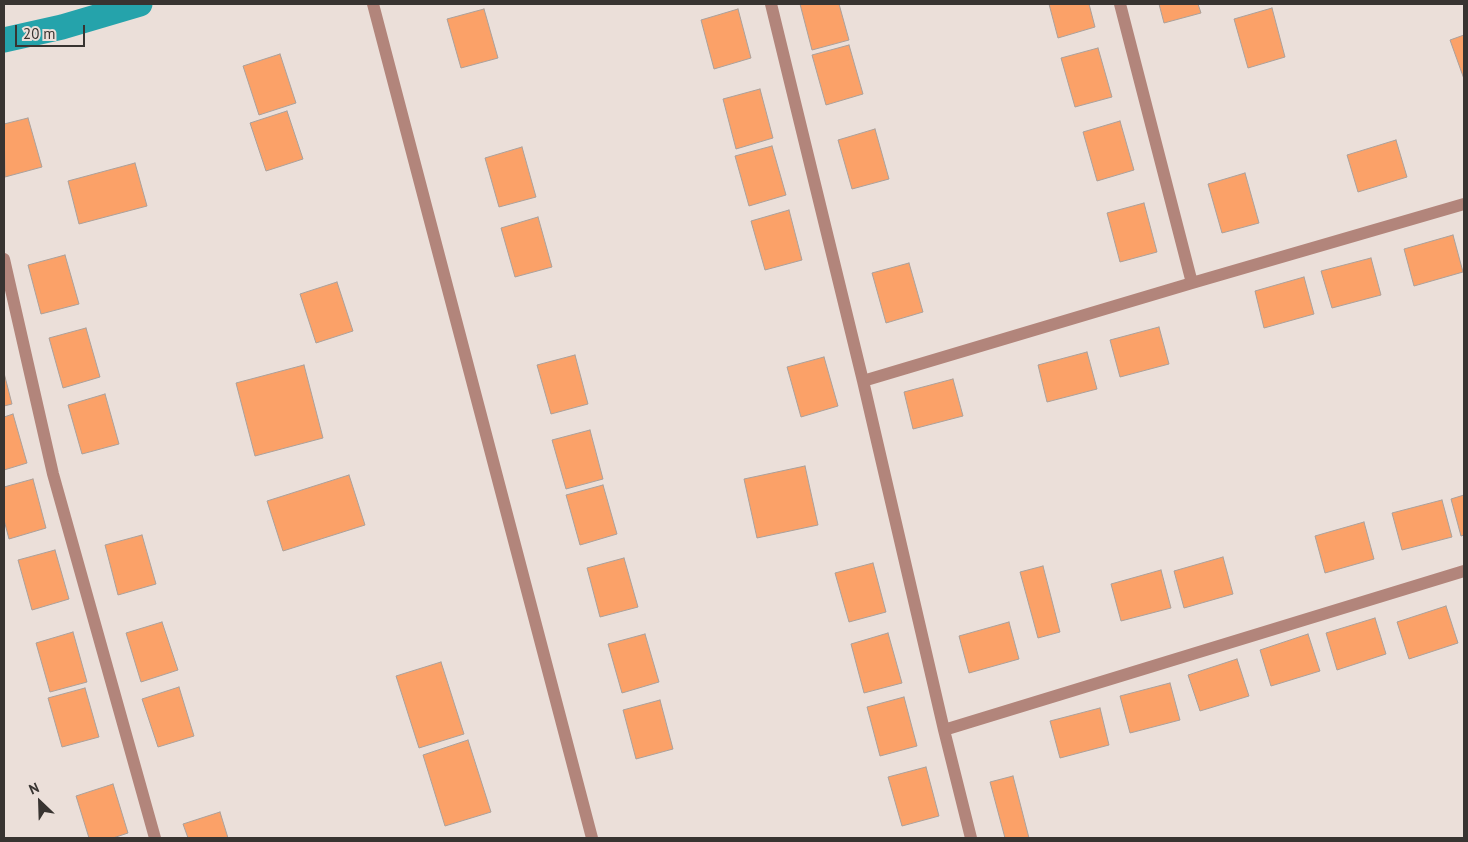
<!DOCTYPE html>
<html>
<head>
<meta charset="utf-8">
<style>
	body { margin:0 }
	#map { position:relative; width:1468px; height:842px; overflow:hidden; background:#ebdfd9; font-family:"PT Sans",sans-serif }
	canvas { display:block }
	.frame { position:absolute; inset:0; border:5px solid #383431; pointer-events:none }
	.north { position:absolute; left:15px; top:777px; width:50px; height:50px; -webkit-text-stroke:4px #ebdfd9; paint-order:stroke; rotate:336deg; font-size:14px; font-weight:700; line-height:20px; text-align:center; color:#383431 }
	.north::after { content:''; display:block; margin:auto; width:18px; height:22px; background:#383431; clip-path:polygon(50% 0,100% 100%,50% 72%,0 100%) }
	.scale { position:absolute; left:15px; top:25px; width:70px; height:22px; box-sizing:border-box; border:2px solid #383431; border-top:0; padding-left:6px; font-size:15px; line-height:18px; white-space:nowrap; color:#383431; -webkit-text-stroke:4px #ebdfd9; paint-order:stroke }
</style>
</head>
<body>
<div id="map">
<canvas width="1468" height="842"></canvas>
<div class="frame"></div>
<div class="north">N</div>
<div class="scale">20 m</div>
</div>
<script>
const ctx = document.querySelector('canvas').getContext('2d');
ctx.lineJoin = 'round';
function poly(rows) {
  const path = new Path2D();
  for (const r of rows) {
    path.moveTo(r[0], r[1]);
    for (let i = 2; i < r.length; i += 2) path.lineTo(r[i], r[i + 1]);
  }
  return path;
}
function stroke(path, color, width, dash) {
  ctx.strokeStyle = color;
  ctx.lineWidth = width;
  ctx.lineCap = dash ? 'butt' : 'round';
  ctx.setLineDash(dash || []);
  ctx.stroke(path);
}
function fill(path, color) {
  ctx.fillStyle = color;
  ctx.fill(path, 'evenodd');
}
stroke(poly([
	[4,40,62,27,140,4]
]), '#25a3ab', 25);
const building = poly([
	[800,4,839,4,849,40,812,50,800,4],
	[1049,4,1089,4,1095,27,1058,38,1049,4],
	[1159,4,1198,4,1201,13,1164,23,1159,4],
	[1272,8,1285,57,1248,68,1234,19,1272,8],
	[484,9,498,58,461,68,447,19,484,9],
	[738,9,751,58,714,69,701,20,738,9],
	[1464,35,1464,79,1450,40,1464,35],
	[849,45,863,94,826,105,812,55,849,45],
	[1098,48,1112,97,1075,107,1061,58,1098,48],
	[280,54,296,103,259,115,243,66,280,54],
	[760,89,773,138,736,149,723,99,760,89],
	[287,111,303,159,266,171,250,123,287,111],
	[28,118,42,167,5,177,4,124,28,118],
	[1120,121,1134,170,1097,181,1083,132,1120,121],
	[875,129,889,179,852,189,838,140,875,129],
	[1396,140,1407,177,1358,192,1347,155,1396,140],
	[772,146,786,195,749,206,735,156,772,146],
	[522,147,536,197,499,207,485,158,522,147],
	[135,163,147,206,79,224,68,181,135,163],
	[1245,173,1259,223,1222,233,1208,184,1245,173],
	[1144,203,1157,252,1120,262,1107,213,1144,203],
	[789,210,802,260,765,270,751,221,789,210],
	[538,217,552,267,515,277,501,228,538,217],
	[1453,235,1463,272,1414,286,1404,249,1453,235],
	[65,255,79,304,41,314,28,265,65,255],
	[1371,258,1381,295,1332,308,1321,271,1371,258],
	[909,263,923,312,886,323,872,273,909,263],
	[1304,277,1314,314,1264,328,1255,291,1304,277],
	[337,282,353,331,316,343,300,294,337,282],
	[1159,327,1169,364,1120,377,1110,340,1159,327],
	[86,328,100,377,63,388,49,338,86,328],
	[1087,352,1097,389,1047,402,1038,365,1087,352],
	[575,355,588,404,551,414,537,365,575,355],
	[824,357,838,406,801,417,787,367,824,357],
	[304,365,323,438,255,456,236,383,304,365],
	[4,373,12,404,4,406,4,373],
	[953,379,963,416,913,429,904,392,953,379],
	[105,394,119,444,82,454,68,405,105,394],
	[13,414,27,463,4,470,4,417,13,414],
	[590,430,603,479,566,489,552,440,590,430],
	[805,466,818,525,757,538,744,479,805,466],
	[349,475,365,525,283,551,267,501,349,475],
	[33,479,46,528,9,539,4,520,4,487,33,479],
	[603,485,617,534,580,545,566,495,603,485],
	[1464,495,1464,535,1461,536,1451,499,1464,495],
	[1442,500,1452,537,1402,550,1392,513,1442,500],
	[1364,522,1374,559,1325,573,1315,536,1364,522],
	[142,535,156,584,118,595,105,545,142,535],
	[55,550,69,599,32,610,18,560,55,550],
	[1223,557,1233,594,1184,608,1174,571,1223,557],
	[624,558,638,607,600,617,587,568,624,558],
	[873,563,886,612,849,622,835,573,873,563],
	[1043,566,1060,632,1038,638,1020,572,1043,566],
	[1161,570,1171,608,1121,621,1111,584,1161,570],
	[1446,606,1458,643,1409,659,1397,622,1446,606],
	[1375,618,1386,654,1337,670,1326,633,1375,618],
	[162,622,178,670,141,682,126,633,162,622],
	[1009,622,1019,659,969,673,959,636,1009,622],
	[73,632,87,682,50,692,36,643,73,632],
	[888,633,902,683,864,693,851,644,888,633],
	[645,634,659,682,622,693,608,644,645,634],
	[1308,634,1320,671,1271,686,1260,650,1308,634],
	[1237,659,1249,696,1200,711,1188,675,1237,659],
	[441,662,464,734,419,748,396,676,441,662],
	[1170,683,1180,720,1130,733,1120,696,1170,683],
	[179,687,194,736,158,747,142,699,179,687],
	[85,688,99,737,62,747,48,698,85,688],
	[904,697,917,746,880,756,867,707,904,697],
	[660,700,673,749,636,759,623,710,660,700],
	[1100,708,1109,745,1060,758,1050,721,1100,708],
	[468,740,491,812,445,826,423,755,468,740],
	[926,767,939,816,902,826,888,777,926,767],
	[1013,776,1029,838,1005,838,990,782,1013,776],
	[113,784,128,833,113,838,89,838,76,796,113,784],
	[220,812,228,838,188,838,183,824,220,812]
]);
fill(building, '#fba168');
stroke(building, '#aba09a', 1);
stroke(poly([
	[373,4,592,838],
	[771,4,863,381,944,730,971,838],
	[1120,4,1192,283],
	[4,259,53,474,155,838],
	[863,381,1192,283,1464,204],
	[944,730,1464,571]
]), '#b2857b', 12);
</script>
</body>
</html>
